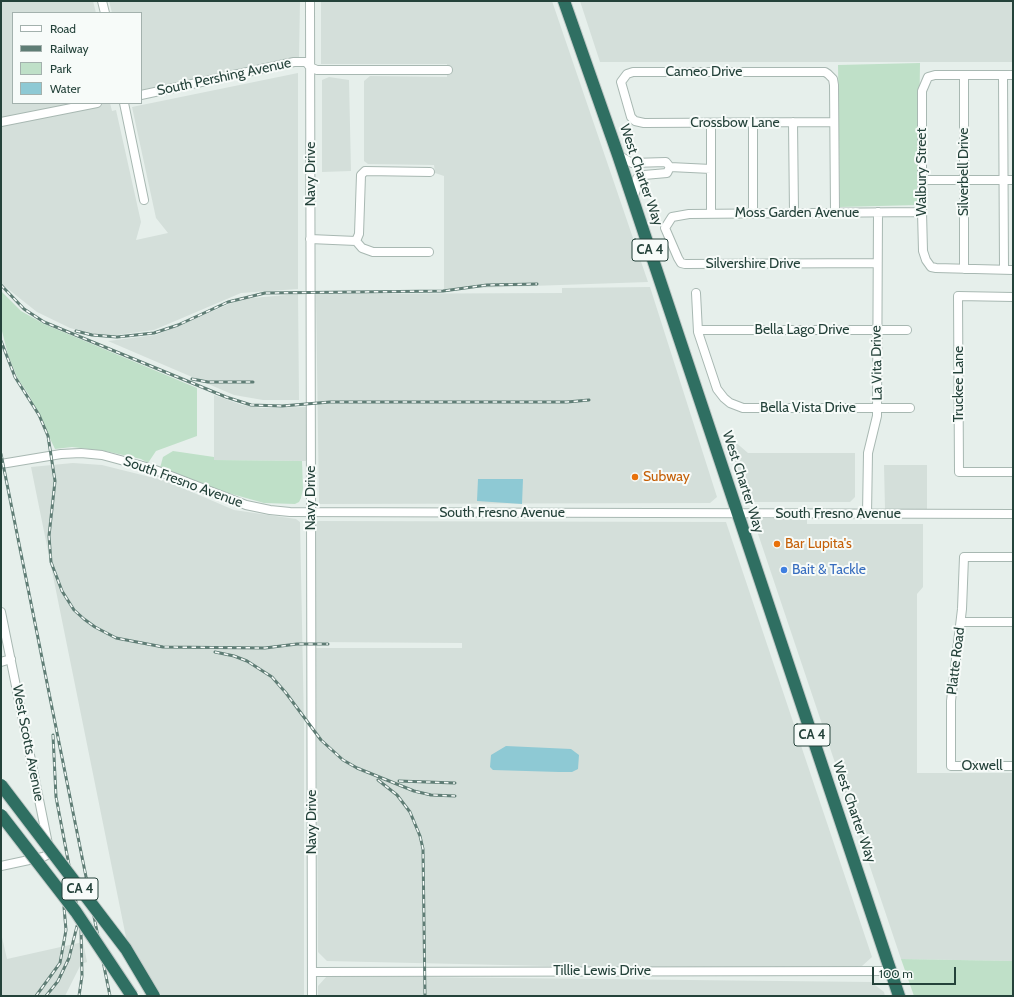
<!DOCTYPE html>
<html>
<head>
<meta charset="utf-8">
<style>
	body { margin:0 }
	#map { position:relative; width:1014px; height:997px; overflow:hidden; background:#e6efeb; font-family:Cabin,sans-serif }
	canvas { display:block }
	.frame { position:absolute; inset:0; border:2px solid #24423a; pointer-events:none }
	.legend { position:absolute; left:12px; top:12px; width:130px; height:92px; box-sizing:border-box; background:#f7fbf9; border:1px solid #a3b1ad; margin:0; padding:5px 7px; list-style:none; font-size:12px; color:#24423a }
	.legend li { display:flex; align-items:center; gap:8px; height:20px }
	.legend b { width:20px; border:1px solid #a3b1ad }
	.scale { position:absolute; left:872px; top:967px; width:84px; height:18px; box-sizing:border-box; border:2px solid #24423a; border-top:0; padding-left:5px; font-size:12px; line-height:14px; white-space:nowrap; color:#24423a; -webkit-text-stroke:3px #f7fbf9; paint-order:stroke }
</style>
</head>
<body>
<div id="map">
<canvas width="1014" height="997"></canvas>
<div class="frame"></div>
<ul class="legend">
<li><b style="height:5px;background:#fff"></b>Road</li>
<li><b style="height:5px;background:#5f7d75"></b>Railway</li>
<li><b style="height:11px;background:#bfe0c8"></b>Park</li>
<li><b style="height:11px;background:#8ec9d4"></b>Water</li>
</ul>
<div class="scale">100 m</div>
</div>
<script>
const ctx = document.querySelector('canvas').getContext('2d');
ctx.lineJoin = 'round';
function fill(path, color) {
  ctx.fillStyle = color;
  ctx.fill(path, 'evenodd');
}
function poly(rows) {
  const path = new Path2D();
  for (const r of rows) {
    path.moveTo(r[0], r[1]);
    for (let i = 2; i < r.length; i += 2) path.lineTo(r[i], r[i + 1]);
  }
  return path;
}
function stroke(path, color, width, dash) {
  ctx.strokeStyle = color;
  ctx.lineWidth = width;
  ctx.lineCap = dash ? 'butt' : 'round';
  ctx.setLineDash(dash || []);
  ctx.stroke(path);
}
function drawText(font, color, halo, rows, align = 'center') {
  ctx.font = font + ' Cabin,sans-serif';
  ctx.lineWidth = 4;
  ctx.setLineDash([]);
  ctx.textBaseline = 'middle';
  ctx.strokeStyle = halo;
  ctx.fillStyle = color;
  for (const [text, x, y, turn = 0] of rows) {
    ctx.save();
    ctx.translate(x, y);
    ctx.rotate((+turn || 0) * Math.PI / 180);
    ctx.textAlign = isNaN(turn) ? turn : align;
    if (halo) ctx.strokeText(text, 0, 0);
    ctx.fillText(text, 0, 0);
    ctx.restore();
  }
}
fill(poly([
	[1,1,93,1,96,13,13,13,13,103,110,103,112,111,116,110,141,222,136,240,168,233,156,218,132,107,298,73,298,289,241,293,154,330,101,337,70,328,37,312,3,285,1,283],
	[109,1,300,1,299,57,141,90,141,13,112,13],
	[321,1,552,1,648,282,444,289,444,176,435,173,434,165,368,164,364,161,364,81,370,76,447,77,447,64,321,64],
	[580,1,1013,1,1013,62,600,62],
	[329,77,349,80,351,171,322,172,322,80],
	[650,287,717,497,710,503,319,504,316,294,562,293,562,288],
	[298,294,299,400,263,400,234,395,108,341,156,335,241,299],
	[214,395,242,405,261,408,306,407,306,461,214,460],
	[726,434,748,453,855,453,855,497,850,502,753,502,748,499],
	[73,463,102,465,166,481,234,510,296,519,300,522,304,725,304,996,145,996,138,961,131,962,31,467],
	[884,465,927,465,927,509,885,509],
	[753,519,807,519,807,524,923,524,923,587,917,594,917,773,1013,773,1013,961,901,959],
	[318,521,726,522,872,957,862,966,767,971,327,961,318,952,316,648,462,648,462,643,316,642,315,523],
	[1,933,7,959,83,942,87,962,81,964,65,996,1,996],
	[327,976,871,982,884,992,885,996,318,996,318,986]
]), '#d4dfda');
fill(poly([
	[920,63,918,205,840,207,838,65],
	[1,291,21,311,44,324,197,388,197,436,156,451,148,463,141,459,105,451,72,447,55,449,29,395,18,379,8,355,1,327],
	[173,451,214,457,214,460,302,461,303,489,301,498,299,502,295,504,264,503,221,491,160,468,163,457],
	[901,959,1013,961,1013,996,914,996]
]), '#bfe0c8');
fill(poly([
	[478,479,523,479,522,504,477,501],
	[506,746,571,749,579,755,578,769,572,772,559,772,493,770,490,767,491,755]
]), '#8ec9d4');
const minor = poly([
	[102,1,105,13],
	[310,1,312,996],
	[1003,75,1004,269],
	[1013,75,935,75,928,77,922,91,922,212,923,251,926,260,931,267,936,268,1013,270],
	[141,95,294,62,306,62,310,67,317,70,448,70],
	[124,103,144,200],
	[1,122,97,103],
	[793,122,794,213],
	[834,122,644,123,635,121,631,117,621,82,627,74,633,72,825,72,828,74,833,79,834,85,835,212],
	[711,123,711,213],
	[618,155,632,163,666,162,670,167],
	[670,167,711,169],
	[922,180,1013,180],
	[633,198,636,190,637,178,644,175,667,173,670,167],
	[753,213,753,123],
	[310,239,356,241],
	[356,241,359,234,361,175,365,171,430,172],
	[356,241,362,248,373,252,429,252],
	[876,263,685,264,681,263,678,258,665,228,672,217,689,214,922,212],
	[964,269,964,75],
	[696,293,698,332,717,389,724,398,730,403,743,408,910,408],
	[1013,297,958,296,959,472,1013,472],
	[698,330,907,330],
	[1,464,61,454,81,453,102,455,150,468,246,505,270,510,290,512,1013,514],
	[867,514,868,453,877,416,878,212],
	[1013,557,964,557,962,609,951,701,951,766,1013,766],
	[1,612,49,849,47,855,43,857,1,866],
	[961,622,1013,622],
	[1,662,11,659],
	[312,972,891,971]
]);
const highway = poly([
	[564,1,618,155,899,996]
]);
stroke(minor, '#a8b8b2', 10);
stroke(highway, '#c2cac8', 14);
stroke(minor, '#fff', 8);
stroke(highway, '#2f6f62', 12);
const rail = poly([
	[1,285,24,309,44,322,226,397,251,405,282,406,330,402,567,402,589,400],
	[76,331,92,335,117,337,154,333,178,325,228,302,265,293,443,291,487,285,537,284],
	[1,341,15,377,39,415,48,436,55,481,49,536,51,562,62,591,74,610,84,619,95,627,116,638,163,647,265,648,297,644,328,644],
	[192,379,208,382,253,382],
	[1,454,110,996],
	[215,652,234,656,247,661,272,677,286,693,321,740,343,760,357,768,414,791,431,795,455,796],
	[53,735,56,797,81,928,82,976,79,996],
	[378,780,397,795,410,812,420,836,423,849,425,996],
	[399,781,455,783],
	[36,996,60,963,66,930,64,907],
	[46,996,58,981,69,958,77,926]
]);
stroke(rail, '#5f7d75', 3);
stroke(rail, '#f7fbf9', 1.5, [4.5]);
const highwayBridge = poly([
	[1,785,126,949,154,996],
	[1,815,76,912,132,996]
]);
stroke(highwayBridge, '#c2cac8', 14, []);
stroke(highwayBridge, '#2f6f62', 12);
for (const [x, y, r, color] of [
	[635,477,4,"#e8710a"],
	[777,544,4,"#e8710a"],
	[784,570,4,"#3f7fe0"]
]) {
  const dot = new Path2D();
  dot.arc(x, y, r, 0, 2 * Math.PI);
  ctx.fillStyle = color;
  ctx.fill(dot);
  stroke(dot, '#f7fbf9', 1.5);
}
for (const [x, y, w] of [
	[650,250,36],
	[812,735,36],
	[80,889,36]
]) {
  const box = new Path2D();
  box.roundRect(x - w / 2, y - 11, w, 22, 3);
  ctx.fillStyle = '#f7fbf9';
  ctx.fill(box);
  stroke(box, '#24423a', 1);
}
drawText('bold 13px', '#24423a', null, [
	["CA 4",650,250],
	["CA 4",812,735],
	["CA 4",80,889]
]);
drawText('14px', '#24423a', '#f7fbf9', [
	["Cameo Drive",704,72],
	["South Pershing Avenue",224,77,-12],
	["Crossbow Lane",735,123],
	["Walbury Street",922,172,-90],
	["Silverbell Drive",964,172,-90],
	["Navy Drive",311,174,-90],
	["West Charter Way",641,175,71],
	["Moss Garden Avenue",797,213],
	["Silvershire Drive",753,264],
	["Bella Lago Drive",802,330],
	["La Vita Drive",877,363,-91],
	["Truckee Lane",959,384,-90],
	["Bella Vista Drive",808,408],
	["South Fresno Avenue",183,482,20],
	["West Charter Way",743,482,72],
	["Navy Drive",311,498,-90],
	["South Fresno Avenue",502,513],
	["South Fresno Avenue",838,514],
	["Platte Road",956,661,-83],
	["West Scotts Avenue",28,743,79],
	["Oxwell",982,766],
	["West Charter Way",854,812,71],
	["Navy Drive",312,822,-90],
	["Tillie Lewis Drive",602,971]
]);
drawText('14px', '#c56008', '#f7fbf9', [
	["Subway",643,477],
	["Bar Lupita's",785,544]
], 'left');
drawText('14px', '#366cbe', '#f7fbf9', [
	["Bait & Tackle",792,570]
], 'left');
</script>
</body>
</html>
